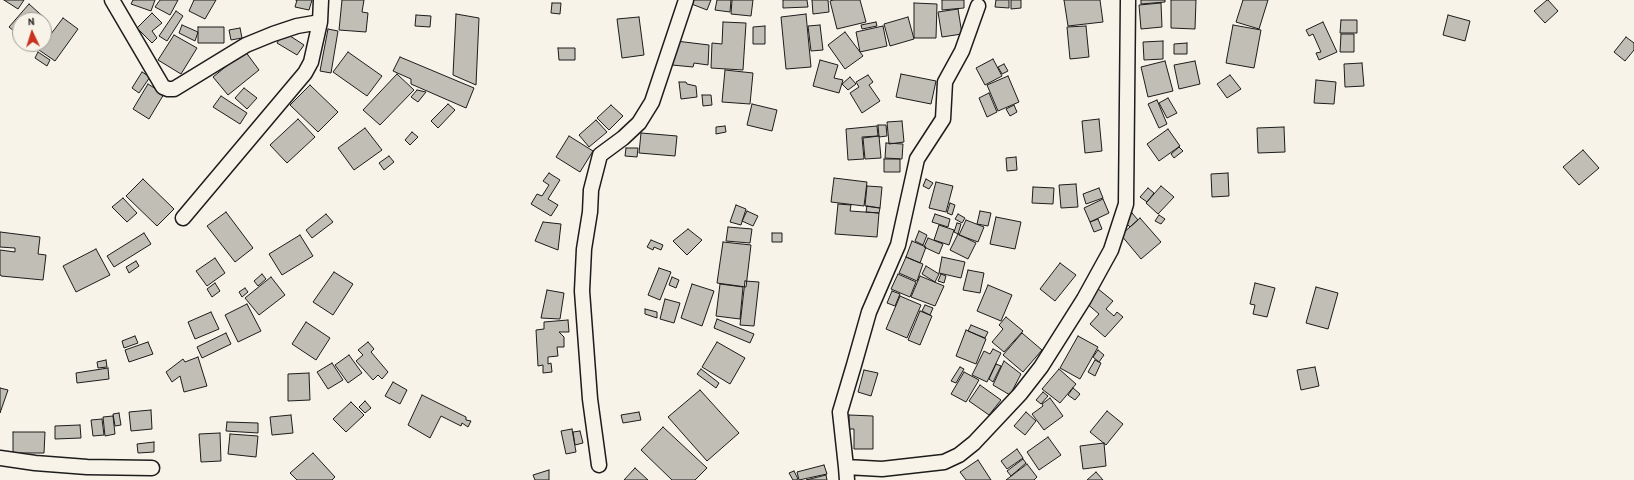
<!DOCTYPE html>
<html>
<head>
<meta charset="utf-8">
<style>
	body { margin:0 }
	#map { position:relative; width:1634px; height:480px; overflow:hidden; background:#f7f3e8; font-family:"Patrick Hand",sans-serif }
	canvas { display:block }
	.north { position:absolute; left:12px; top:12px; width:40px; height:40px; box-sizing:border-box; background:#f7f3e8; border:1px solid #9f9d96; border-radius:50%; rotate:356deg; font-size:11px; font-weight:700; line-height:16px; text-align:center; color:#1c1c1c }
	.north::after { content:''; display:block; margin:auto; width:14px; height:18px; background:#c8321e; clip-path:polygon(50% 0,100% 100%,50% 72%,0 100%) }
</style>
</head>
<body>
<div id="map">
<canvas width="1634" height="480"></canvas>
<div class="north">N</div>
</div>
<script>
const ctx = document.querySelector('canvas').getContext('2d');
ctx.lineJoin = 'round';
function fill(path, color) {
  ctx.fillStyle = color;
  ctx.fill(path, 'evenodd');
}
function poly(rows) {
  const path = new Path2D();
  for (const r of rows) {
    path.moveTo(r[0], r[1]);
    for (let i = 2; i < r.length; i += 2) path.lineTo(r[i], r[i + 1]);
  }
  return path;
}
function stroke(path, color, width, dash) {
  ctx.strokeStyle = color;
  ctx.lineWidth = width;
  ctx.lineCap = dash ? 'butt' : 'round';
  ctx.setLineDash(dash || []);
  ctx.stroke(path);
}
const building = poly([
	[4,0,24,0,18,9,4,0],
	[133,0,155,0,151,11,131,4,133,0],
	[160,0,178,0,170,15,155,7,160,0],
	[194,0,216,0,205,19,189,11,194,0],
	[296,0,312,0,309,10,295,7,297,0,296,0],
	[342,0,364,0,362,12,368,13,366,32,339,30,342,0],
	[690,0,711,0,707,10,689,3,690,0],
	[717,0,731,0,730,12,715,10,717,0],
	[732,0,753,0,751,16,731,14,732,0],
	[783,0,807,0,808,7,783,8,783,0],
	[812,0,828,0,829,12,813,14,812,0],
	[833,0,860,0,866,22,837,29,830,1,833,0],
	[942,0,964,0,964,8,942,10,942,0],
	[996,0,1009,0,1009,8,995,7,996,0],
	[1011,0,1021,0,1021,8,1011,9,1011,0],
	[1064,0,1100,0,1103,22,1068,26,1064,0],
	[1141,0,1165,0,1165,2,1141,4,1141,0],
	[1171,0,1196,0,1195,29,1171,28,1171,0],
	[1243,0,1268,0,1259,29,1236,22,1243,0],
	[1547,0,1548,0,1558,11,1545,23,1534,11,1547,0],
	[552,3,561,3,560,14,551,13,552,3],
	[914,3,937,4,936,38,914,38,914,3],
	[1161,3,1162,27,1141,29,1139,5,1161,3],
	[29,4,48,21,44,26,44,20,20,20,20,36,9,27,29,4],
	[958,9,962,34,942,37,938,12,958,9],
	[176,11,183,16,167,41,159,36,176,11],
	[152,13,162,23,152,31,157,38,152,43,137,28,152,13],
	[456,14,479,18,476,85,453,75,456,14],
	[806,14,811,67,786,69,781,17,806,14],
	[416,15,431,16,430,27,415,26,416,15],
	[1448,15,1470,21,1465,41,1443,35,1448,15],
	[639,17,644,55,622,58,617,19,639,17],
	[908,17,914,39,890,46,884,24,908,17],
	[63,18,78,29,55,61,39,50,63,18],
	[1341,20,1357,20,1357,33,1340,33,1341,20],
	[723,22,746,23,743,70,711,68,712,43,722,44,723,22],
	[876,22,877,26,862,29,861,25,876,22],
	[1323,22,1337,52,1319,60,1316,53,1321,52,1313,34,1309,36,1306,30,1323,22],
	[182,25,198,32,195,41,179,33,182,25],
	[820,25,823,50,811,51,808,26,820,25],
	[1233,25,1261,30,1254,68,1226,63,1233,25],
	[765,26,765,44,753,44,753,27,765,26],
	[883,26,887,46,860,52,856,32,883,26],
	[1086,26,1089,57,1070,59,1067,27,1086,26],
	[198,27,224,27,224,43,198,43,198,27],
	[240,28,242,38,231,40,229,30,240,28],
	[328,29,338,31,331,73,320,71,328,29],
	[284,32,304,45,297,55,277,43,284,32],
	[845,32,863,56,845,69,828,45,845,32],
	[1341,34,1354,34,1354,52,1340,52,1341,34],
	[174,35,197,48,181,74,158,60,174,35],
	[1626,37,1634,43,1634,50,1625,61,1614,52,1626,37],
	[676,41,709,45,708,65,694,63,693,67,672,65,676,41],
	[1163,41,1163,59,1144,60,1143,42,1163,41],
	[1187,43,1187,54,1174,54,1174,44,1187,43],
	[558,48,575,48,575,60,559,60,558,48],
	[245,51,259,70,228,95,213,77,245,51],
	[38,52,50,60,47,66,35,58,38,52],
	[348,52,382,76,367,96,333,72,348,52],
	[400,57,474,88,466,108,411,84,411,79,393,71,400,57],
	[993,59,1002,76,985,85,976,68,993,59],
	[820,60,838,65,834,78,843,80,839,93,813,86,820,60],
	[1165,61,1173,91,1148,97,1141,67,1165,61],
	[1195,61,1200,84,1179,89,1174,65,1195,61],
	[1362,63,1364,86,1345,87,1344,64,1362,63],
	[1004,64,1008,71,1002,74,998,67,1004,64],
	[725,70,753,73,750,104,722,102,725,70],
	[142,72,150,77,139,93,132,88,142,72],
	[397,74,414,90,380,125,363,110,397,74],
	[901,74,936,81,931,104,896,97,901,74],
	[868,75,873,82,869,85,880,101,862,113,850,93,859,87,856,82,868,75],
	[1230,75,1241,89,1227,98,1217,84,1230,75],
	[1008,76,1019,102,998,111,987,85,1008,76],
	[850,77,856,84,848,90,842,84,850,77],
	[1316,80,1336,82,1334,104,1314,103,1316,80],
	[679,82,686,82,687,84,696,86,697,97,681,99,679,82],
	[148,84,164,94,149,119,133,109,148,84],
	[310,85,338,112,318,132,290,105,310,85],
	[244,88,257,98,247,109,235,98,244,88],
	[417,90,426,92,418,102,411,97,417,90],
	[989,93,997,112,987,117,979,98,989,93],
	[702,95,711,95,712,105,703,106,702,95],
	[221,96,247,113,240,124,213,107,221,96],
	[1168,98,1177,113,1167,118,1159,103,1168,98],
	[1157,100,1167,124,1159,128,1148,104,1157,100],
	[448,104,455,110,438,128,431,121,448,104],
	[752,104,777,110,772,131,747,125,752,104],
	[611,105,623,116,609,130,597,118,611,105],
	[1014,105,1017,112,1010,116,1006,109,1014,105],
	[298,119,315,137,287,163,270,145,298,119],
	[1099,119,1102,151,1085,153,1082,121,1099,119],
	[596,120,607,132,589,147,579,135,596,120],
	[902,121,904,142,889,144,887,122,902,121],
	[878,125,886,125,887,136,879,137,878,125],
	[725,126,726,132,716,134,716,127,725,126],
	[877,126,878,136,862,137,864,159,848,160,846,129,877,126],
	[1284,127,1285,152,1258,153,1257,128,1284,127],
	[365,128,382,150,354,170,338,148,365,128],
	[1168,129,1180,146,1159,161,1147,144,1168,129],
	[412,132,418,137,410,145,405,140,412,132],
	[641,133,677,136,675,156,639,153,641,133],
	[569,136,593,151,580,172,556,157,569,136],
	[879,136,881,158,865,159,863,138,879,136],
	[886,143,903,144,902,159,885,158,886,143],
	[1179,147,1183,151,1174,158,1171,154,1179,147],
	[626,148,638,148,637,157,625,156,626,148],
	[1583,150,1599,168,1579,185,1563,167,1583,150],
	[389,156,394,162,384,170,379,163,389,156],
	[1016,157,1017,170,1007,171,1006,158,1016,157],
	[884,159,900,159,900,172,884,172,884,159],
	[549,173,560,180,548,199,558,205,551,216,531,204,537,194,542,196,549,185,543,181,549,173],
	[1228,173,1229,196,1212,197,1211,174,1228,173],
	[834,178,867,182,864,206,831,202,834,178],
	[143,179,174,209,157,226,126,196,143,179],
	[926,179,933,183,929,189,923,186,926,179],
	[936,182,953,186,946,212,929,208,936,182],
	[1076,184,1078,207,1061,208,1059,185,1076,184],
	[867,186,882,187,880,208,865,206,867,186],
	[1161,186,1174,197,1158,214,1146,203,1161,186],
	[1033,187,1054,188,1053,204,1032,203,1033,187],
	[1099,188,1103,198,1086,204,1083,194,1099,188],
	[1148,188,1154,193,1147,202,1140,197,1148,188],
	[123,198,137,213,127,222,112,207,123,198],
	[1103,199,1109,213,1090,222,1084,208,1103,199],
	[950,203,955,205,952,215,947,213,950,203],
	[838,204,851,205,850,211,879,213,877,237,835,234,838,204],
	[736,205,746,209,741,225,730,222,736,205],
	[867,206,880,208,879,213,866,212,867,206],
	[747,211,758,216,753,226,742,221,747,211],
	[980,211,991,213,988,226,977,224,980,211],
	[226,212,253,248,235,262,207,226,226,212],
	[1132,213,1138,220,1130,227,1124,221,1132,213],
	[326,214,333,222,312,238,306,230,326,214],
	[935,214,950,219,948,227,932,222,935,214],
	[958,214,965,218,962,223,955,219,958,214],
	[1159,215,1165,219,1161,224,1155,221,1159,215],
	[996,217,1021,222,1015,249,990,244,996,217],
	[1140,218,1161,242,1141,259,1121,235,1140,218],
	[1098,219,1102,229,1094,232,1090,222,1098,219],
	[966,220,984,227,978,242,959,235,966,220],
	[543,222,561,224,558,250,535,241,543,222],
	[957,223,961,224,958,234,954,232,957,223],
	[939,225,954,230,949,245,934,240,939,225],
	[728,227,752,229,750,243,726,241,728,227],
	[688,229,702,240,687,255,673,241,688,229],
	[919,231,927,235,923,245,915,241,919,231],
	[0,232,40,237,38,254,46,255,43,280,1,276,0,274,0,250,15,252,15,248,0,247,0,232],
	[144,233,151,244,114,267,107,256,144,233],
	[772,233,782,233,782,242,772,242,772,233],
	[958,234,976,243,968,259,950,250,958,234],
	[300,235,313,256,282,275,269,254,300,235],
	[928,238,943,244,939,254,924,247,928,238],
	[651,240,663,245,661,250,654,247,653,250,647,247,651,240],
	[912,241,926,247,920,263,906,257,912,241],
	[723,242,751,245,746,287,717,283,723,242],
	[96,249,110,275,76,292,63,266,96,249],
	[906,257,923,264,917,281,899,273,906,257],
	[942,257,965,262,961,278,939,273,942,257],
	[215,258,225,273,207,286,196,271,215,258],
	[136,261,139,266,129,273,126,267,136,261],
	[1060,263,1076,275,1055,301,1040,289,1060,263],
	[926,266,939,274,935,282,922,274,926,266],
	[659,268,671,272,660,300,648,295,659,268],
	[968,270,984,273,980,293,963,290,968,270],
	[334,272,353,284,333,315,313,302,334,272],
	[262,274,266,279,258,286,254,281,262,274],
	[898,274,916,282,910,297,891,289,898,274],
	[941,274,946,276,944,283,938,281,941,274],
	[920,276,944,286,935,306,911,297,920,276],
	[271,277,285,295,259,315,245,298,271,277],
	[672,277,679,280,676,288,669,285,672,277],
	[745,281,759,282,754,326,740,325,745,281],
	[215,283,220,291,212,297,207,289,215,283],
	[1255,283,1275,288,1267,317,1253,314,1255,305,1250,304,1255,283],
	[692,284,714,291,702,326,681,318,692,284],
	[720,284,743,287,740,319,716,316,720,284],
	[988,285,1012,295,1001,321,977,311,988,285],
	[1316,287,1338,293,1328,329,1306,323,1316,287],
	[245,288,248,292,242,297,239,292,245,288],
	[1097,288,1113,301,1106,309,1114,316,1117,312,1123,317,1105,337,1090,324,1099,314,1085,302,1097,288],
	[547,290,564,293,560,319,541,318,547,290],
	[892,291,900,294,895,306,887,303,892,291],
	[900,296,921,305,907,338,886,329,900,296],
	[665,299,680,303,674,323,660,319,665,299],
	[247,304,261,331,238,342,225,315,247,304],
	[925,305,933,308,930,315,922,311,925,305],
	[645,309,657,312,657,318,645,314,645,309],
	[920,311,932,316,920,345,908,340,920,311],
	[211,312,219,329,195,339,188,322,211,312],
	[1006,317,1023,331,1004,352,992,342,1003,329,999,325,1006,317],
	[717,319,754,334,750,343,714,328,717,319],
	[568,320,569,332,559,332,564,337,564,347,557,347,558,356,548,357,548,364,551,363,552,372,543,373,543,365,538,366,536,330,544,329,544,322,568,320],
	[306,322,330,338,316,360,292,344,306,322],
	[971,325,988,332,985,338,968,331,971,325],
	[966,330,986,339,976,364,956,356,966,330],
	[226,333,231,344,202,358,197,347,226,333],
	[1022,333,1042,350,1023,372,1003,355,1022,333],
	[135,336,138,343,124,348,122,341,135,336],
	[1078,336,1098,347,1080,379,1060,368,1078,336],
	[148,342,153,354,129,362,125,350,148,342],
	[368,342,374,349,371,352,388,372,382,379,378,375,373,380,356,361,363,355,358,350,368,342],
	[717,342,745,358,730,384,702,367,717,342],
	[993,349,1001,353,987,382,972,375,984,351,990,354,993,349],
	[1098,350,1104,355,1099,362,1093,357,1098,350],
	[349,355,362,373,348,383,335,365,349,355],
	[198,357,207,386,184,392,180,376,172,382,166,372,183,359,185,362,198,357],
	[106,360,107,367,98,368,97,362,106,360],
	[1095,360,1101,363,1095,376,1088,372,1095,360],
	[1004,361,1021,374,1010,395,993,385,1004,361],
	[332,363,343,380,328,389,317,372,332,363],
	[996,364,1001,366,993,382,989,379,996,364],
	[960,367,964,369,956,383,951,381,960,367],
	[1315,367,1319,386,1301,390,1297,370,1315,367],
	[108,368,109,379,77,383,76,373,108,368],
	[701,369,719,383,716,388,697,374,701,369],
	[1059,369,1076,384,1060,403,1042,389,1059,369],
	[864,370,878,373,871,396,858,392,864,370],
	[964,372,979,380,966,402,951,394,964,372],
	[309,373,310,400,288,401,288,374,309,373],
	[393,382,407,390,400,404,385,396,393,382],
	[980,385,1001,400,989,415,969,401,980,385],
	[0,388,8,390,0,413,0,388],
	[1073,388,1080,394,1075,400,1068,395,1073,388],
	[700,390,739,433,707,461,668,417,700,390],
	[1043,392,1048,396,1041,404,1036,400,1043,392],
	[422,395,466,417,466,420,471,421,468,427,462,423,461,426,441,416,430,438,408,425,422,395],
	[1050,398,1063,416,1044,430,1032,414,1043,406,1042,404,1050,398],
	[365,401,371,408,365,413,359,407,365,401],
	[351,402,364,415,346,432,333,419,351,402],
	[151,410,152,429,131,431,129,412,151,410],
	[1107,411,1123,424,1106,445,1090,432,1107,411],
	[639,412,641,420,623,423,621,415,639,412],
	[1026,412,1036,421,1025,435,1014,426,1026,412],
	[119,413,121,425,115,426,113,414,119,413],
	[291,415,293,433,272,435,270,417,291,415],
	[849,415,873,416,873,449,854,449,854,429,849,429,849,415],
	[113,416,115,434,105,436,103,417,113,416],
	[102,419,104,435,93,436,91,420,102,419],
	[227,422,258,423,258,433,226,431,227,422],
	[80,425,81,438,55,439,55,426,80,425],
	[663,427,707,468,695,480,672,480,641,450,663,427],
	[572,429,576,452,566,454,561,431,572,429],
	[580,431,583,443,575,445,573,432,580,431],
	[13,432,45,432,44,453,13,453,13,432],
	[220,433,221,461,201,462,199,434,220,433],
	[230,434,258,436,256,457,228,454,230,434],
	[1048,437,1061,455,1039,470,1027,452,1048,437],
	[154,442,154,452,138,453,137,444,154,442],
	[1104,443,1106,466,1083,469,1080,446,1104,443],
	[1017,449,1023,458,1007,469,1001,461,1017,449],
	[313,453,335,477,332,480,297,480,290,473,313,453],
	[1023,459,1026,463,1011,476,1007,471,1023,459],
	[978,460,991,480,966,480,960,472,978,460],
	[1027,464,1037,477,1034,480,1006,480,1027,464],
	[824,465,827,474,799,480,797,472,824,465],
	[635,468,648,480,624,480,635,468],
	[549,470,549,480,535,480,533,475,549,470],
	[794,471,798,479,796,480,793,480,789,473,794,471],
	[1096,472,1103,480,1087,480,1096,472],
	[826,475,827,480,806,480,826,475]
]);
fill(building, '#c0beb5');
stroke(building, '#1c1c1c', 1);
const street = poly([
	[112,0,163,87,168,89,174,89,246,45,273,34,297,26,320,22],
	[183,218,305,73,311,62,320,22,321,0],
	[0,458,35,463,87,467,152,468],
	[599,465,590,399,582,291,584,249,590,212,591,190,600,155,623,138,639,123,652,102,686,0],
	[846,467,840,412,854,365,869,312,898,245,917,159,943,119,945,82,962,51,978,6],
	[847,480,846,467,882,469,944,462,959,455,974,443,1020,394,1041,367,1084,299,1111,250,1126,204,1128,0]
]);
stroke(street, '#1c1c1c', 17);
stroke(street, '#f7f3e8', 14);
</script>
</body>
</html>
